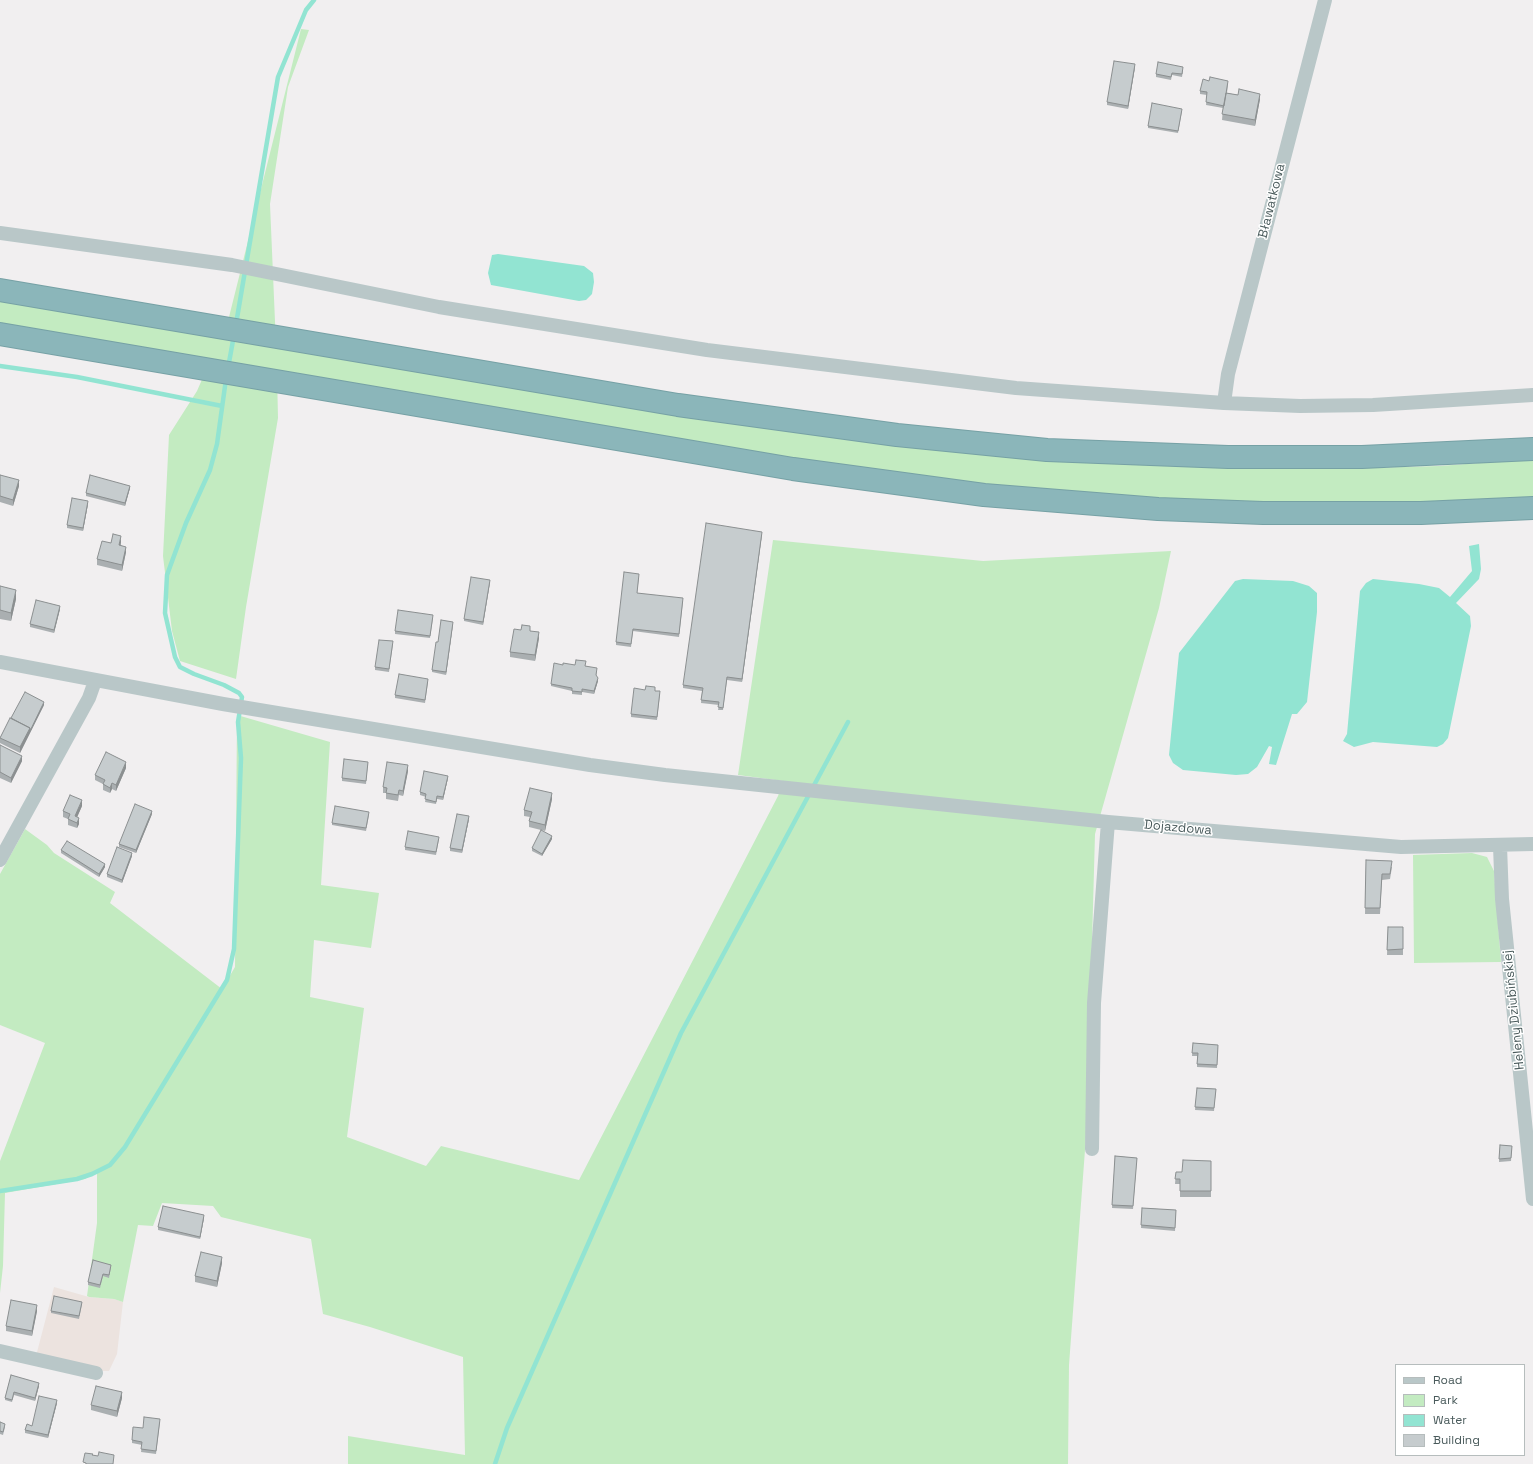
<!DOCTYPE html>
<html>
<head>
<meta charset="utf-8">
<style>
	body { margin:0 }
	#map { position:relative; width:1533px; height:1464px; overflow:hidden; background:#f1eff0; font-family:"Space Grotesk",sans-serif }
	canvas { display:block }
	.legend { position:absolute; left:1395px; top:1364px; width:130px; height:92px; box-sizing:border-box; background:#fff; border:1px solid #b6bdbd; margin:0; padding:5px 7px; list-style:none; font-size:12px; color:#495a5b }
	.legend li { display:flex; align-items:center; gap:8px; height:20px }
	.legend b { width:20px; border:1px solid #b6bdbd }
</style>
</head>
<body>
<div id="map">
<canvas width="1533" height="1464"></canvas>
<ul class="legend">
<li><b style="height:5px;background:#b9c7c8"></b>Road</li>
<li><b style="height:11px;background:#c3ebc1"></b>Park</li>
<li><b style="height:11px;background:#92e4d2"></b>Water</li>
<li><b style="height:11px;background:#c6ccce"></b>Building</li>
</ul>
</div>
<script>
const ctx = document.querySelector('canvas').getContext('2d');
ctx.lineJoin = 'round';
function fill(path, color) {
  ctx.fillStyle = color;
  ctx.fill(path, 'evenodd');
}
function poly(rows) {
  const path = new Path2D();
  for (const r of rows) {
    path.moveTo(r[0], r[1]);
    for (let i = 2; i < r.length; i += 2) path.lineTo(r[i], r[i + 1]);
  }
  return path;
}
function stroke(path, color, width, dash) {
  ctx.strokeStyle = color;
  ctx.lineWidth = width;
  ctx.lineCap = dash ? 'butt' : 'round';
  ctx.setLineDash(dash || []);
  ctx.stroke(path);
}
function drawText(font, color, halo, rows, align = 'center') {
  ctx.font = font + ' "Space Grotesk",sans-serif';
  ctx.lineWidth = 3;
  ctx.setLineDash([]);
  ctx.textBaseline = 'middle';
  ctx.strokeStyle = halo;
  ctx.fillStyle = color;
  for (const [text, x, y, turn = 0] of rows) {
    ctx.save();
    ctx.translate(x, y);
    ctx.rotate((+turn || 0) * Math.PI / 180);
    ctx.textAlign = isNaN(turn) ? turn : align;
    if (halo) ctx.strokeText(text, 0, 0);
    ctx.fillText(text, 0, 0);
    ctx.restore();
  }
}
fill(poly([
	[54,1287,89,1297,114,1299,123,1302,117,1354,109,1371,103,1371,36,1356]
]), '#ece3df');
fill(poly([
	[301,29,309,30,288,87,270,204,276,345,1090,462,1228,468,1325,469,1439,466,1533,459,1533,497,1437,502,1311,503,1228,502,1086,494,992,485,755,454,277,373,278,418,246,607,236,679,180,661,172,631,163,556,169,435,197,391,210,361,0,325,0,297,227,325],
	[773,540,983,561,1171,551,1159,608,1095,834,1087,1123,1069,1365,1068,1464,348,1464,348,1436,465,1455,463,1357,370,1327,323,1314,311,1239,221,1217,213,1206,162,1203,153,1226,138,1225,123,1302,114,1299,89,1297,87,1296,97,1223,97,1172,85,1179,5,1193,3,1266,0,1293,0,1161,45,1043,0,1025,0,874,25,829,47,845,54,853,115,892,110,903,222,989,235,967,237,715,330,742,321,885,379,893,371,948,314,940,310,997,364,1008,347,1137,426,1166,441,1146,579,1180,778,796,783,781,738,775],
	[1472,853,1487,857,1494,871,1501,962,1414,963,1413,855]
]), '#c3ebc1');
fill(poly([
	[498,254,584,266,593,273,594,282,592,294,586,300,579,301,491,285,488,273,492,255],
	[1479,544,1481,569,1479,579,1456,603,1470,616,1471,626,1448,738,1443,744,1437,747,1373,742,1354,747,1343,741,1347,734,1360,591,1366,583,1373,579,1419,584,1439,588,1450,597,1472,571,1469,546],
	[1243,579,1293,581,1309,586,1317,593,1317,612,1307,702,1297,714,1292,714,1276,765,1269,764,1272,747,1269,746,1257,767,1248,774,1236,775,1183,770,1173,763,1169,755,1179,653,1235,581]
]), '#92e4d2');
stroke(poly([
	[236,324,278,77,306,10,314,0],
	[0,366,77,377,222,406],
	[228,368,234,335],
	[0,1191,77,1179,92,1174,110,1165,125,1147,227,980,234,949,241,758,238,722,242,697,239,693,224,685,194,674,180,667,175,657,165,613,167,575,186,523,210,470,217,444,226,379],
	[495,1464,507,1428,681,1033,848,722]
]), '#92e4d2', 4.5);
const highway = poly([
	[0,290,678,405,897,435,1047,450,1228,457,1362,457,1533,449],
	[0,334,793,469,984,495,1158,509,1263,513,1421,513,1533,508]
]);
stroke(highway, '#76a1a5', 24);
stroke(poly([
	[0,233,232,265,439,307,707,350,1016,388,1224,403,1300,406,1373,405,1533,395],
	[1224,403,1228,374,1325,0],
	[0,662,223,704,590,765,665,775,1108,822,1401,847,1533,844],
	[1500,846,1502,899,1533,1199],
	[0,860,89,698,95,681],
	[1092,1149,1094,1003,1108,822],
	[0,1351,96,1373]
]), '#b9c7c8', 14);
stroke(highway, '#8bb6ba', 22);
fill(poly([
	[1135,67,1128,109,1107,105,1107,102],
	[1183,70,1182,77,1172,75,1171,80,1156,77,1156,74],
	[1228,84,1227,93,1260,99,1255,126,1222,120,1223,108,1206,105,1207,95,1200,94,1200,91],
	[1182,111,1178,133,1148,128,1148,126],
	[0,475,19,486,13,506,0,502],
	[130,488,125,506,86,496,86,493],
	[88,504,83,531,67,528,67,525],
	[762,534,742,682,727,680,723,710,718,710,719,705,701,703,702,691,683,688,683,685],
	[121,542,121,545,126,552,122,571,97,565,97,559,111,543],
	[639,577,637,593,683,601,679,637,633,631,631,647,616,645,616,642],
	[490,582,483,625,464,621,464,619],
	[0,586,16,599,11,621,0,619],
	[60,609,54,633,30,627,30,624],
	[433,618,430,638,395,634,395,631],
	[453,624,446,675,432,672,432,670,438,642],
	[530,631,539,638,535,661,510,657,510,652],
	[393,644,389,672,375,670,375,667],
	[563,665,575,665,586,666,597,671,596,676,598,681,594,694,582,692,582,695,572,694,572,691,551,686,551,684],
	[428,682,425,703,395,698,395,695],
	[655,691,660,694,657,720,631,717,631,714],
	[44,705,20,753,0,743,0,738,11,718],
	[0,745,22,761,11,783,0,778],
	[368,762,366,784,342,781,342,778],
	[126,768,116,791,112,789,110,793,103,790,103,784,95,780,95,775],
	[408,771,403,796,399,795,398,801,386,799,386,793,383,793,383,787],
	[448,778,443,800,437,799,436,804,425,802,426,797,420,795,420,792],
	[552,799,545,831,529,827,529,821,530,817,524,816,524,810],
	[82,806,77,817,79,824,77,828,68,825,68,819,63,817,63,811],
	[152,814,136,853,119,847,119,844],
	[369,815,366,831,332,825,332,823],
	[469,819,462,853,450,851,450,848],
	[439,839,436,855,405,850,405,847],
	[552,839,542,856,532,851,532,848],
	[61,850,105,867,99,877,61,853],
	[132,856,122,883,107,877,107,874],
	[1366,860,1392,867,1390,879,1382,880,1380,914,1365,914],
	[1388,927,1403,927,1403,955,1387,955],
	[1193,1043,1218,1045,1217,1068,1197,1067,1197,1056,1192,1056],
	[1197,1088,1216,1089,1214,1111,1195,1110],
	[1500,1145,1512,1146,1511,1161,1499,1162],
	[1115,1156,1137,1158,1133,1209,1112,1208],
	[1211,1161,1211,1197,1180,1197,1180,1184,1175,1184,1176,1172,1182,1172],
	[1142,1208,1176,1210,1175,1231,1141,1228],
	[204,1218,200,1239,158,1230,158,1227],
	[222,1263,217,1287,195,1282,195,1276],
	[111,1267,109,1278,103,1276,100,1288,88,1285,88,1282],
	[82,1304,79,1319,51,1313,51,1311],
	[37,1311,32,1336,6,1331,6,1326],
	[11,1375,39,1386,35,1401,14,1395,12,1402,5,1400,5,1398],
	[122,1398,117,1417,91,1410,91,1405],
	[57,1403,48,1438,25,1433,25,1430,32,1426],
	[0,1422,5,1427,3,1435,0,1434],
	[160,1422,156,1454,141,1452,142,1445,132,1443,132,1440,143,1428]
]), '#aaafb1');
fill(poly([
	[1135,64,1135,67,1128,109,1128,106],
	[1260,94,1260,99,1255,126,1255,120],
	[19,480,19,486,13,506,13,500],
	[130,486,130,488,125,506,125,503],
	[88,501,88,504,83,531,83,528],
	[762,532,762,534,742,682,742,679],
	[121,536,121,542,119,550,119,545],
	[126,547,126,552,122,571,122,565],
	[490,580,490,582,483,625,483,622],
	[16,590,16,599,11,621,11,613],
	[60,606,60,609,54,633,54,630],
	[453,622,453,624,446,675,446,672],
	[539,632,539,638,535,661,535,655],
	[598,678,598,681,594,694,594,691],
	[44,702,44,705,20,753,20,747,30,728],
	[22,756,22,761,11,783,11,778],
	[126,762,126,768,116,791,116,785],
	[408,765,408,771,403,796,403,791],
	[448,776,448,778,443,800,443,797],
	[112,783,112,789,110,793,110,788],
	[552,793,552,799,545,831,545,825],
	[82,800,82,806,75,822,75,816],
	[152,811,152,814,136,853,136,850],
	[469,816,469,819,462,853,462,850],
	[79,818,79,824,77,828,77,823],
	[552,836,552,839,542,856,542,854],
	[132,853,132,856,122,883,122,880],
	[105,864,105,867,99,877,99,874],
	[204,1215,204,1218,200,1239,200,1237],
	[222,1257,222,1263,217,1287,217,1281],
	[37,1305,37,1311,32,1336,32,1331],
	[39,1383,39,1386,35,1401,35,1398],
	[122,1392,122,1398,117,1417,117,1411],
	[57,1400,57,1403,48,1438,48,1435]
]), '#8b8f90');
const building = poly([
	[1114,61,1135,64,1128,106,1107,102,1114,61],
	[1158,62,1183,67,1182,74,1172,73,1171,77,1156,74,1158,62],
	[1210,77,1228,81,1224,106,1206,102,1207,92,1200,91,1203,79,1209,81,1210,77],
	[1239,89,1260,94,1255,120,1222,114,1226,93,1238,95,1239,89],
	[1152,103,1182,109,1178,131,1148,126,1152,103],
	[0,475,19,480,13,500,0,496,0,475],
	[90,475,130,486,125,503,86,493,90,475],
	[72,498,88,501,83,528,67,525,72,498],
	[706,523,762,532,742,679,727,677,723,708,718,707,719,702,701,700,703,688,683,685,706,523],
	[113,534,121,536,119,545,126,547,122,565,97,559,102,541,111,543,113,534],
	[624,572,639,574,637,593,683,598,679,634,633,629,631,644,616,642,624,572],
	[471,577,490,580,483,622,464,619,471,577],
	[0,586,16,590,11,613,0,610,0,586],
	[36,600,60,606,54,630,30,624,36,600],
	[398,610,433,615,430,636,395,631,398,610],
	[441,620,453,622,446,672,432,670,436,642,438,642,441,620],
	[522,625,530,626,530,631,539,632,535,655,510,652,514,629,521,630,522,625],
	[379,640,393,641,389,669,375,667,379,640],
	[576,660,586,661,585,666,597,668,596,675,598,678,594,691,582,689,582,692,572,691,572,688,551,684,554,663,563,665,563,663,575,665,576,660],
	[399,674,428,679,425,700,395,695,399,674],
	[646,686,655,687,655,691,660,691,657,717,631,714,634,688,645,690,646,686],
	[25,692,44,702,30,731,30,728,11,718,25,692],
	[10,718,30,728,20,747,0,738,10,718],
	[0,745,22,756,11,778,0,772,0,745],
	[106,752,126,762,116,785,112,783,110,788,103,784,105,780,95,775,106,752],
	[344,759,368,762,366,781,342,778,344,759],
	[387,762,408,765,403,791,399,790,398,795,386,793,387,788,383,787,387,762],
	[424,771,448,776,443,797,437,796,436,802,425,799,426,794,420,792,424,771],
	[530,788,552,793,545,825,529,821,532,812,524,810,530,788],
	[70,795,82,800,75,816,79,818,77,823,68,819,70,814,63,811,70,795],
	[135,804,152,811,136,850,119,844,135,804],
	[335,806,369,812,366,828,332,823,335,806],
	[457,814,469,816,462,850,450,848,457,814],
	[541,830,552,836,542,854,532,848,541,830],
	[408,831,439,837,436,852,405,847,408,831],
	[67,841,105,864,99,874,61,850,67,841],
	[117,847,132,853,122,880,107,874,117,847],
	[1366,860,1392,861,1390,874,1382,874,1380,908,1365,908,1366,860],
	[1388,927,1403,927,1403,949,1387,950,1388,927],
	[1193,1043,1218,1045,1217,1065,1197,1064,1198,1053,1192,1053,1193,1043],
	[1197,1088,1216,1089,1214,1108,1195,1107,1197,1088],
	[1500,1145,1512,1146,1511,1158,1499,1159,1500,1145],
	[1115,1156,1137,1158,1133,1206,1112,1205,1115,1156],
	[1183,1160,1211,1161,1211,1191,1180,1191,1180,1179,1175,1179,1176,1172,1182,1172,1183,1160],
	[163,1206,204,1215,200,1237,158,1227,163,1206],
	[1142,1208,1176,1210,1175,1228,1141,1225,1142,1208],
	[201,1252,222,1257,217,1281,195,1276,201,1252],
	[93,1260,111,1265,109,1275,103,1274,100,1285,88,1282,93,1260],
	[54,1296,82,1302,79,1316,51,1311,54,1296],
	[11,1300,37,1305,32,1331,6,1326,11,1300],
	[11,1375,39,1383,35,1398,14,1392,12,1400,5,1398,11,1375],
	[96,1386,122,1392,117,1411,91,1405,96,1386],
	[39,1396,57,1400,48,1435,25,1430,27,1424,32,1426,39,1396],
	[144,1417,160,1419,156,1451,141,1449,142,1442,132,1440,133,1427,143,1428,144,1417],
	[0,1422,5,1424,3,1432,0,1431,0,1422],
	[99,1452,114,1455,113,1464,86,1464,86,1463,83,1462,85,1453,93,1454,92,1455,98,1456,99,1452]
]);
fill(building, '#c6ccce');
stroke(building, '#8b8f90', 1);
drawText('13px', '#495a5b', '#fff', [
	["Bławatkowa",1272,201,-76],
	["Dojazdowa",1178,828,5],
	["Heleny Dziubińskiej",1514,1010,-96]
]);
</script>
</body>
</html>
